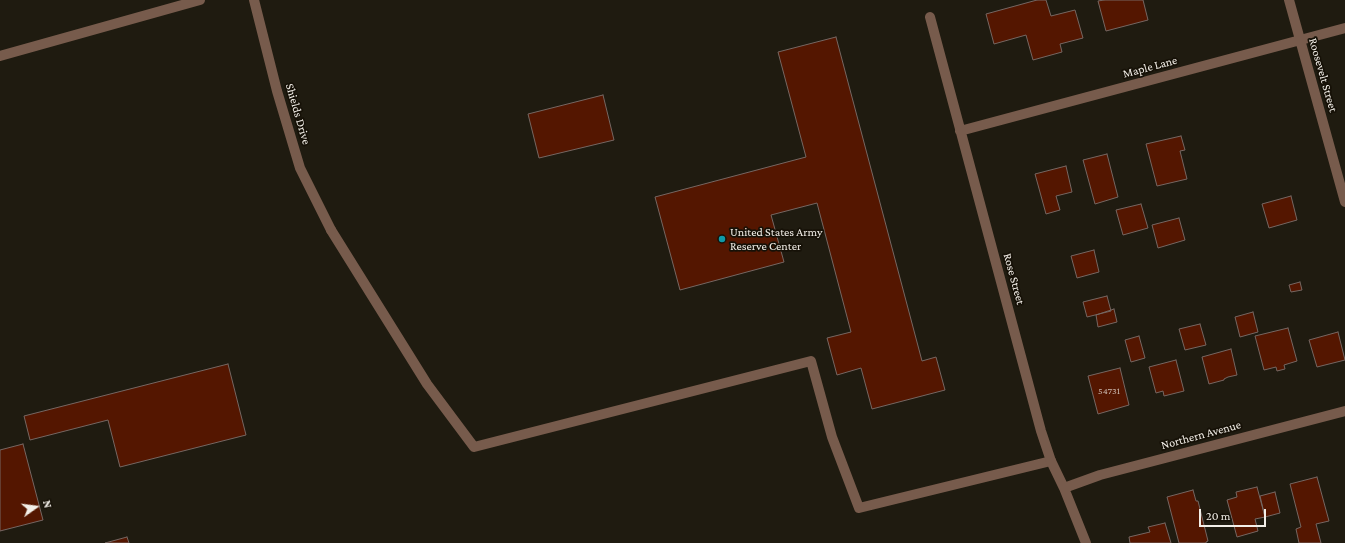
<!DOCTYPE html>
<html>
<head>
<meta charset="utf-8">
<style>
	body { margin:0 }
	#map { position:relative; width:1345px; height:543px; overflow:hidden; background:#1f1b10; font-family:"Crimson Pro",serif }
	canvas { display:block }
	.north { position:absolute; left:16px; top:487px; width:40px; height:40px; -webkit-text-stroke:3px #161107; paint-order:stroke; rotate:76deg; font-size:11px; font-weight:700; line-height:16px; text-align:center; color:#f3efe8 }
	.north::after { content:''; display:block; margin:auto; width:14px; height:18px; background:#f3efe8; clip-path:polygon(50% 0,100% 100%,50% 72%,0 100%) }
	.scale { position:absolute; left:1199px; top:509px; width:67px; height:18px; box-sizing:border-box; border:2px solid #f3efe8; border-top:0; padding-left:5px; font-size:12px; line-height:14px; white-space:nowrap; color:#f3efe8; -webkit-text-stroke:3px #161107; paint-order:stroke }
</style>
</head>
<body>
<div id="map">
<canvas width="1345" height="543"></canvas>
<div class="north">N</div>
<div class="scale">20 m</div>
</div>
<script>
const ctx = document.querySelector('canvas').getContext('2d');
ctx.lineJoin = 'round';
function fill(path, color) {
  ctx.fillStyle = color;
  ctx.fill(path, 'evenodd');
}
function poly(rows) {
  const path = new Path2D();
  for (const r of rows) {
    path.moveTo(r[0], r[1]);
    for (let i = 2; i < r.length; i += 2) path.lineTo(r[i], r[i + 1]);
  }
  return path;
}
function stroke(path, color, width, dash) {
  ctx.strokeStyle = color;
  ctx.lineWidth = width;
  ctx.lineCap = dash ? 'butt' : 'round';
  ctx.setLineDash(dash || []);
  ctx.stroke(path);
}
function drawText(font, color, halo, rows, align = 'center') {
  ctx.font = font + ' "Crimson Pro",serif';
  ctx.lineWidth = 3.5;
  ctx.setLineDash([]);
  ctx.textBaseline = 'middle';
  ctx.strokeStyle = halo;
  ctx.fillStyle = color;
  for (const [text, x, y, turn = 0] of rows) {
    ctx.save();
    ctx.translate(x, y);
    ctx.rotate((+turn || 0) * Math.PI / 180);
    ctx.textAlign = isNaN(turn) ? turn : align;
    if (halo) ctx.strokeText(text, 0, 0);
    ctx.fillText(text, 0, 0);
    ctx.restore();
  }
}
const building = poly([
	[1037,0,1046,0,1051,16,1075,10,1083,38,1060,44,1062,52,1033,60,1026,35,994,44,986,14,1037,0],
	[1104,0,1143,0,1148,20,1106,31,1098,1,1104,0],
	[836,37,922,361,936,357,945,390,872,409,861,368,837,375,827,338,851,332,817,203,771,215,784,262,680,290,655,197,806,157,778,52,836,37],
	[603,95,614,140,539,158,528,114,603,95],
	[1181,136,1185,150,1180,151,1187,179,1157,186,1146,144,1181,136],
	[1107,154,1118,197,1095,204,1083,160,1107,154],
	[1066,166,1072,192,1056,196,1060,210,1046,214,1035,174,1066,166],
	[1291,196,1297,220,1269,228,1262,204,1291,196],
	[1141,204,1148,228,1123,235,1116,210,1141,204],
	[1179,218,1185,240,1158,248,1152,225,1179,218],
	[1094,250,1099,272,1077,278,1071,256,1094,250],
	[1300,282,1302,290,1291,292,1289,285,1300,282],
	[1107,296,1111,311,1087,317,1083,302,1107,296],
	[1114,309,1117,322,1098,327,1096,315,1114,309],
	[1253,312,1258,332,1240,337,1235,317,1253,312],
	[1200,324,1206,345,1185,350,1179,329,1200,324],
	[1288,328,1297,361,1284,365,1285,369,1277,371,1276,367,1264,370,1255,336,1288,328],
	[1338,332,1345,360,1317,367,1309,340,1338,332],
	[1139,336,1145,358,1131,362,1125,340,1139,336],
	[1231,349,1237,375,1228,377,1224,379,1224,380,1209,384,1202,357,1231,349],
	[1176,360,1184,391,1164,396,1163,391,1156,393,1149,367,1176,360],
	[228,364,246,435,120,467,108,420,30,440,24,416,228,364],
	[1120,368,1129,405,1098,414,1088,376,1120,368],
	[23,444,43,520,0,531,0,450,23,444],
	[1317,477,1329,521,1316,524,1321,543,1299,543,1296,529,1301,527,1290,484,1317,477],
	[1257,487,1265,517,1255,519,1258,531,1237,537,1227,500,1237,497,1236,492,1257,487],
	[1193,490,1196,501,1198,501,1208,541,1206,542,1206,543,1179,543,1167,497,1193,490],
	[1275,492,1280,513,1265,517,1260,496,1275,492],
	[1165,523,1171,543,1130,543,1129,537,1150,532,1148,527,1165,523],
	[127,537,129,543,105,543,127,537]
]);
fill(building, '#541600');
stroke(building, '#766762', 1);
stroke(poly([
	[0,56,200,0],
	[331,230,427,384,474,447,811,361,832,437,859,508,1051,461]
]), '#775b4c', 10);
stroke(poly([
	[254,0,277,91,300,168,331,230],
	[1289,0,1345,202],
	[930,17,1041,431,1051,461,1064,488,1086,543],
	[960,131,1345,28],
	[1064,488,1100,475,1345,411]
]), '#775b4c', 10);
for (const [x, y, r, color] of [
	[722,239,4,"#0f9aa8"]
]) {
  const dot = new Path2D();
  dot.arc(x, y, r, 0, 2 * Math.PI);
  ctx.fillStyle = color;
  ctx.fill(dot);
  stroke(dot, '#161107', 1.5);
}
drawText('10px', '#cbb9ae', null, [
	["54731",1109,391]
]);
drawText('12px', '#f3efe8', '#161107', [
	["Maple Lane",1150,67,-15],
	["Roosevelt Street",1323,75,74],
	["Shields Drive",298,114,74],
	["Rose Street",1014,279,75],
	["Northern Avenue",1201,435,-15]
]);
drawText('12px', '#f3efe8', '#161107', [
	["United States Army",730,232],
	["Reserve Center",730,246]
], 'left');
</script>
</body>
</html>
